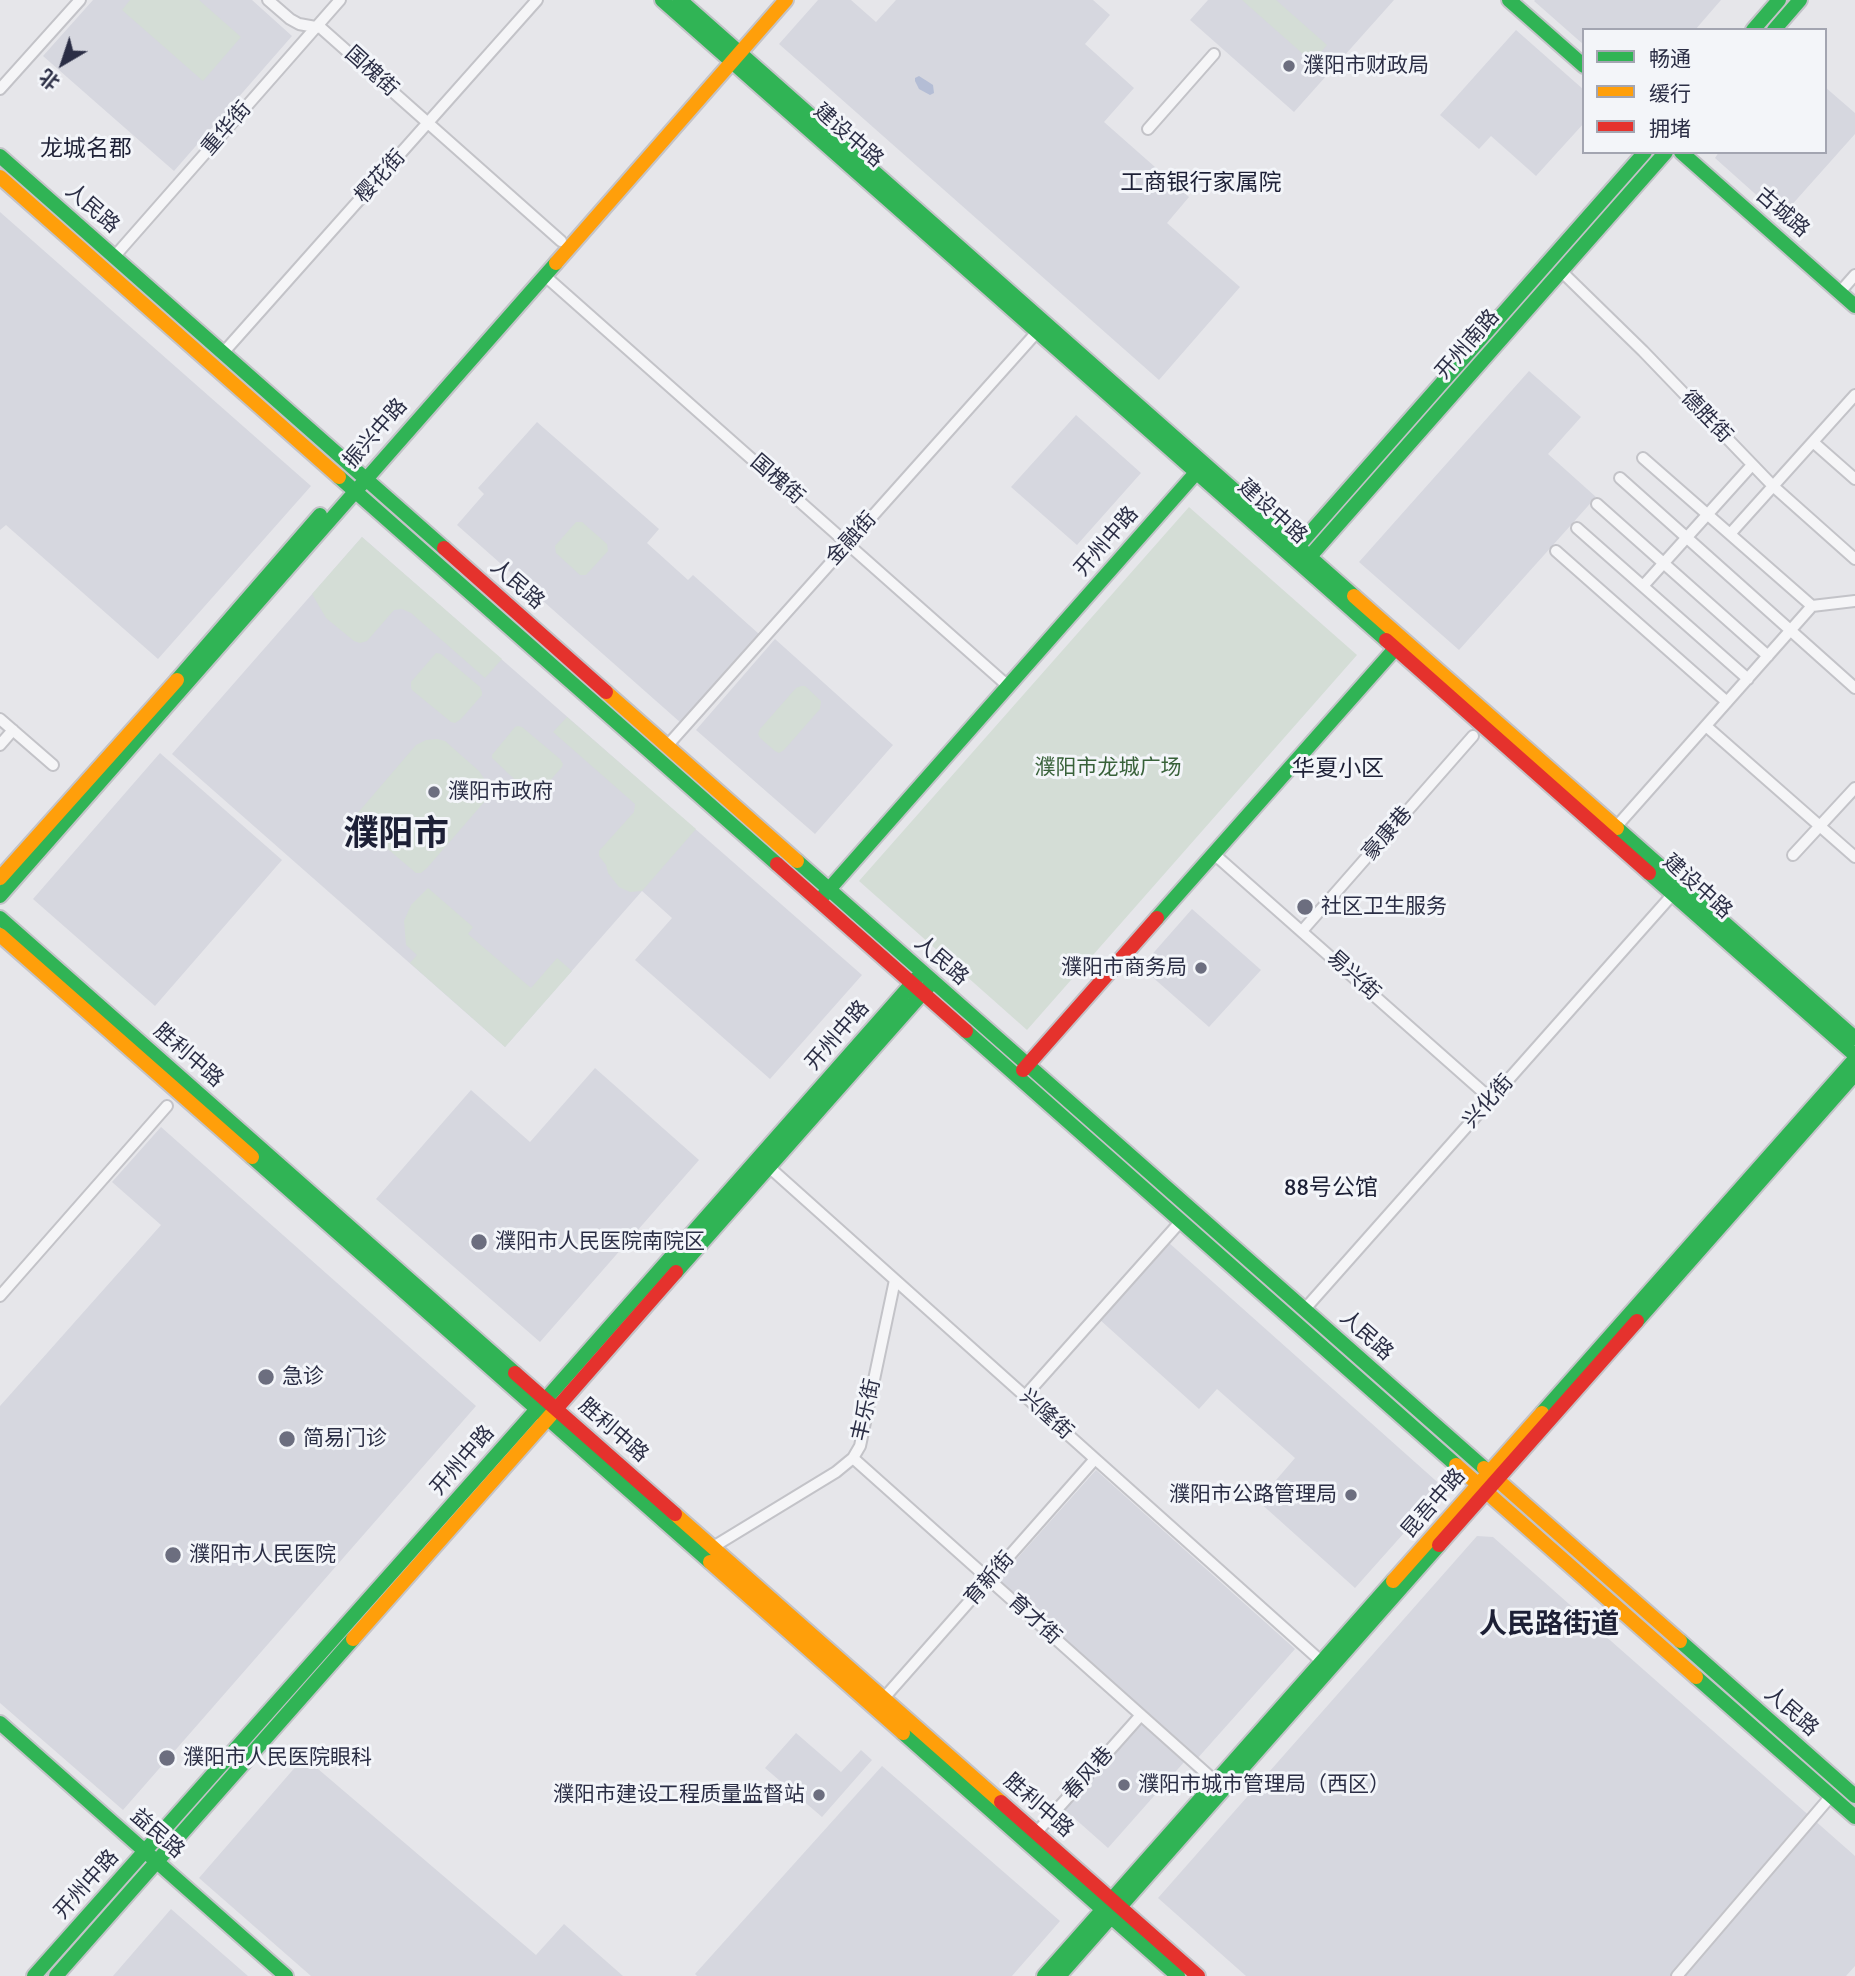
<!DOCTYPE html>
<html>
<head>
<meta charset="utf-8">
<style>
	body { margin:0 }
	#map { position:relative; width:1855px; height:1976px; overflow:hidden; background:#e6e6ea; font-family:Signika,"Noto Sans SC",sans-serif }
	canvas { display:block }
	.legend { position:absolute; left:1582px; top:28px; width:245px; height:126px; box-sizing:border-box; background:#f3f5f9; border:2px solid #a3a5b1; margin:0; padding:9px 12px; list-style:none; font-size:21px; color:#2b2e45 }
	.legend li { display:flex; align-items:center; gap:14px; height:35px }
	.legend b { width:35px; border:2px solid #a3a5b1 }
	.north { position:absolute; left:28px; top:28px; width:70px; height:70px; -webkit-text-stroke:5px #f3f5f9; paint-order:stroke; rotate:219deg; font-size:19px; font-weight:700; line-height:28px; text-align:center; color:#2b2e45 }
	.north::after { content:''; display:block; margin:auto; width:24px; height:32px; background:#2b2e45; clip-path:polygon(50% 0,100% 100%,50% 72%,0 100%) }
</style>
</head>
<body>
<div id="map">
<canvas width="1855" height="1976"></canvas>
<ul class="legend">
<li><b style="height:9px;background:#30b455"></b>畅通</li>
<li><b style="height:9px;background:#ff9f0a"></b>缓行</li>
<li><b style="height:9px;background:#e5322d"></b>拥堵</li>
</ul>
<div class="north">北</div>
</div>
<script>
const ctx = document.querySelector('canvas').getContext('2d');
ctx.lineJoin = 'round';
function fill(path, color) {
  ctx.fillStyle = color;
  ctx.fill(path, 'evenodd');
}
function poly(rows) {
  const path = new Path2D();
  for (const r of rows) {
    path.moveTo(r[0], r[1]);
    for (let i = 2; i < r.length; i += 2) path.lineTo(r[i], r[i + 1]);
  }
  return path;
}
function stroke(path, color, width, dash) {
  ctx.strokeStyle = color;
  ctx.lineWidth = width;
  ctx.lineCap = dash ? 'butt' : 'round';
  ctx.setLineDash(dash || []);
  ctx.stroke(path);
}
function drawText(font, color, halo, rows, align = 'center') {
  ctx.font = font + ' Signika,"Noto Sans SC",sans-serif';
  ctx.lineWidth = 6;
  ctx.setLineDash([]);
  ctx.textBaseline = 'middle';
  ctx.strokeStyle = halo;
  ctx.fillStyle = color;
  for (const [text, x, y, turn = 0] of rows) {
    ctx.save();
    ctx.translate(x, y);
    ctx.rotate((+turn || 0) * Math.PI / 180);
    ctx.textAlign = isNaN(turn) ? turn : align;
    if (halo) ctx.strokeText(text, 0, 0);
    ctx.fillText(text, 0, 0);
    ctx.restore();
  }
}
fill(poly([
	[93,0,252,0,292,36,174,171,43,56],
	[818,0,851,0,876,22,896,0,1093,0,1110,15,1085,44,1134,88,1104,122,1189,197,1167,223,1240,287,1159,380,779,44],
	[1208,0,1394,0,1294,112,1190,20],
	[1535,0,1721,0,1695,30,1584,30,1584,45,1534,1],
	[1516,30,1584,90,1584,123,1536,176,1491,136,1479,149,1440,115],
	[1825,87,1855,113,1855,134,1781,217,1715,158,1719,152,1825,152],
	[0,212,311,486,158,659,6,525,0,530],
	[1529,371,1581,417,1548,454,1596,497,1459,650,1359,562],
	[1076,415,1141,473,1077,545,1011,487],
	[537,422,659,529,647,543,688,580,693,575,759,634,681,723,457,525,484,494,478,488],
	[362,537,862,975,770,1079,635,960,672,918,642,891,505,1047,172,754],
	[775,639,893,745,815,834,696,730],
	[160,753,282,860,155,1006,33,899],
	[1192,909,1261,970,1209,1027,1141,967],
	[595,1068,699,1160,540,1342,376,1199,471,1090,530,1142],
	[161,1127,476,1406,123,1810,0,1703,0,1406,161,1225,112,1182],
	[1168,1242,1444,1488,1355,1588,1258,1501,1295,1458,1217,1389,1199,1409,1099,1319],
	[1096,1470,1295,1649,1196,1760,997,1581],
	[1477,1536,1493,1537,1855,1856,1855,1966,1846,1976,1246,1976,1158,1898],
	[1141,1722,1185,1761,1108,1848,1064,1809],
	[796,1733,841,1772,861,1750,872,1760,822,1817,765,1768],
	[304,1757,536,1955,564,1924,623,1976,311,1976,199,1878],
	[882,1766,1060,1921,1012,1976,697,1976,695,1974],
	[171,1909,248,1976,113,1976]
]), '#d6d7df');
fill(poly([
	[130,0,199,0,241,37,203,81,122,10],
	[1242,0,1276,0,1327,45,1312,62],
	[1189,507,1357,655,1027,1030,859,881],
	[576,522,582,522,607,544,608,551,586,575,580,575,556,553,555,546],
	[362,537,502,659,485,678,411,613,402,609,394,610,367,641,360,643,354,641,326,618,312,594],
	[436,653,441,654,480,687,482,692,482,695,461,719,455,723,451,722,412,690,411,687,411,682],
	[801,686,805,686,821,701,820,709,784,750,779,753,775,751,760,738,758,734,760,729,796,688],
	[567,717,696,829,642,891,630,892,619,887,608,873,606,865,599,856,599,851,634,812,635,804,553,732],
	[518,726,522,727,560,759,563,764,562,767,538,794,529,793,492,758,492,755,515,727],
	[437,739,445,741,479,771,487,783,487,794,485,801,427,868,421,873,416,873,356,822,355,819,356,815,416,745,426,740],
	[428,888,473,927,468,934,531,988,557,958,572,971,505,1047,410,963,417,955,406,945,404,921,411,905]
]), '#d4ddd6');
fill(poly([
	[919,76,930,83,933,85,934,93,930,95,919,89,915,81,915,78]
]), '#b4bdd5');
const street = poly([
	[268,0,290,19,299,24,321,28,561,241],
	[0,89,80,0],
	[1148,129,1214,54],
	[114,257,340,0],
	[1561,271,1643,351,1773,486,1855,559],
	[544,275,1008,686],
	[1840,292,1855,275],
	[223,353,537,0],
	[1813,442,1855,479],
	[1643,458,1812,606],
	[1620,478,1855,688],
	[1597,504,1768,656],
	[1577,528,1748,679],
	[1730,534,1855,395],
	[1556,551,1727,702],
	[1643,586,1752,465],
	[0,719,53,765],
	[1706,726,1855,857],
	[0,745,13,730],
	[667,746,1037,332],
	[1616,827,1812,606,1855,601],
	[1214,854,1491,1099],
	[1793,855,1855,788],
	[1302,931,1473,736],
	[769,1167,1322,1662],
	[0,1296,167,1106],
	[1304,1310,1673,894],
	[1025,1396,1181,1221],
	[853,1458,1216,1782],
	[713,1547,836,1472,853,1458,860,1446,895,1280],
	[884,1698,1095,1459],
	[1036,1833,1141,1715],
	[1677,1976,1831,1796]
]);
const fast = poly([
	[662,0,1386,640],
	[680,0,1354,596],
	[1509,0,1584,66],
	[1753,30,1779,0],
	[1774,30,1800,0],
	[1681,152,1855,306],
	[0,156,444,548],
	[339,477,777,864],
	[1293,552,1645,152],
	[1305,562,1666,152],
	[177,680,320,515],
	[1617,828,1855,1038],
	[797,861,1484,1468],
	[1649,873,1855,1055],
	[824,895,1202,466],
	[0,896,556,263],
	[0,918,515,1373],
	[1157,918,1401,642],
	[966,1031,1456,1465],
	[252,1157,710,1562],
	[676,1272,928,987],
	[1637,1321,1855,1074],
	[546,1399,917,978],
	[1542,1413,1855,1059],
	[1680,1641,1855,1796],
	[1696,1677,1855,1817],
	[0,1723,286,1976],
	[903,1733,1178,1976],
	[34,1976,546,1399],
	[56,1976,353,1639],
	[1044,1976,1393,1581],
	[1059,1976,1439,1545]
]);
const slow = poly([
	[0,177,339,477],
	[556,263,786,0],
	[1354,596,1617,828],
	[606,692,797,861],
	[0,878,177,680],
	[0,935,252,1157],
	[1456,1465,1696,1677],
	[1484,1468,1680,1641],
	[675,1514,1001,1802],
	[710,1562,903,1733],
	[1393,1581,1542,1413],
	[353,1639,556,1409]
]);
const jam = poly([
	[444,548,606,692],
	[1386,640,1649,873],
	[777,864,966,1031],
	[1023,1070,1157,918],
	[515,1373,675,1514],
	[556,1409,676,1272],
	[1439,1545,1637,1321],
	[1001,1802,1198,1976]
]);
stroke(street, '#c3c3c8', 14);
stroke(fast, '#c3c3c8', 18);
stroke(slow, '#c3c3c8', 18);
stroke(jam, '#c3c3c8', 18);
stroke(street, '#f5f5f7', 10);
stroke(fast, '#30b455', 14);
stroke(slow, '#ff9f0a', 14);
stroke(jam, '#e5322d', 14);
for (const [x, y, r, color] of [
	[1289,66,7,"#6c6e7f"],
	[434,792,7,"#6c6e7f"],
	[1305,907,9,"#6c6e7f"],
	[1201,968,7,"#6c6e7f"],
	[479,1242,9,"#6c6e7f"],
	[266,1377,9,"#6c6e7f"],
	[287,1439,9,"#6c6e7f"],
	[1351,1495,7,"#6c6e7f"],
	[173,1555,9,"#6c6e7f"],
	[167,1758,9,"#6c6e7f"],
	[1124,1785,7,"#6c6e7f"],
	[819,1795,7,"#6c6e7f"]
]) {
  const dot = new Path2D();
  dot.arc(x, y, r, 0, 2 * Math.PI);
  ctx.fillStyle = color;
  ctx.fill(dot);
  stroke(dot, '#f3f5f9', 2.5);
}
drawText('21px', '#2b2e45', '#f3f5f9', [
	["濮阳市财政局",1303,66],
	["濮阳市政府",448,792],
	["社区卫生服务",1321,907],
	["濮阳市商务局",1187,968,"right"],
	["濮阳市人民医院南院区",495,1242],
	["急诊",282,1377],
	["简易门诊",303,1439],
	["濮阳市公路管理局",1337,1495,"right"],
	["濮阳市人民医院",189,1555],
	["濮阳市人民医院眼科",183,1758],
	["濮阳市城市管理局（西区）",1138,1785],
	["濮阳市建设工程质量监督站",805,1795,"right"]
], 'left');
drawText('21px', '#2b2e45', '#f3f5f9', [
	["国槐街",371,72,42],
	["重华街",227,129,-49],
	["建设中路",848,136,41],
	["樱花街",381,177,-48],
	["人民路",92,209,41],
	["古城路",1782,213,41],
	["开州南路",1468,345,-49],
	["德胜街",1706,417,46],
	["振兴中路",376,434,-49],
	["国槐街",777,480,41],
	["建设中路",1272,512,42],
	["金融街",852,539,-48],
	["开州中路",1107,542,-49],
	["人民路",517,585,41],
	["豪康巷",1388,834,-49],
	["建设中路",1697,887,42],
	["人民路",941,961,41],
	["易兴街",1353,976,42],
	["开州中路",838,1036,-49],
	["胜利中路",188,1056,41],
	["兴化街",1489,1102,-48],
	["人民路",1366,1336,42],
	["丰乐街",867,1410,-77],
	["兴隆街",1046,1415,42],
	["胜利中路",613,1431,41],
	["开州中路",463,1461,-49],
	["昆吾中路",1434,1504,-49],
	["育新街",990,1579,-49],
	["育才街",1034,1620,42],
	["人民路",1791,1712,41],
	["春风巷",1089,1774,-48],
	["胜利中路",1038,1806,41],
	["益民路",157,1834,41],
	["开州中路",87,1885,-48]
]);
drawText('21px', '#386139', '#f3f5f9', [
	["濮阳市龙城广场",1108,768]
]);
drawText('23px', '#1d2036', '#f3f5f9', [
	["龙城名郡",86,150],
	["工商银行家属院",1201,184],
	["华夏小区",1338,770],
	["88号公馆",1331,1189]
]);
drawText('bold 28px', '#1d2036', '#f3f5f9', [
	["人民路街道",1549,1626]
]);
drawText('bold 35px', '#1d2036', '#f3f5f9', [
	["濮阳市",396,836]
]);
</script>
</body>
</html>
